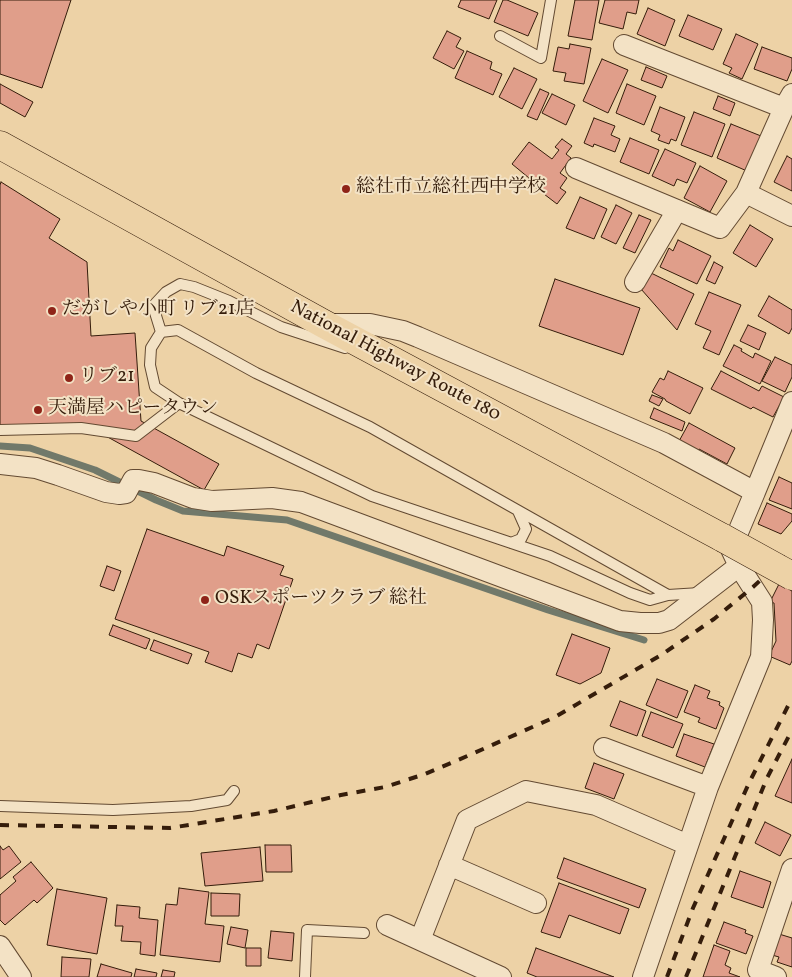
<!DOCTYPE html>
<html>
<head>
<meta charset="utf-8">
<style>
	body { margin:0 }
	canvas { display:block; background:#edd2a6 }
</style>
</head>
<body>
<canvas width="792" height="977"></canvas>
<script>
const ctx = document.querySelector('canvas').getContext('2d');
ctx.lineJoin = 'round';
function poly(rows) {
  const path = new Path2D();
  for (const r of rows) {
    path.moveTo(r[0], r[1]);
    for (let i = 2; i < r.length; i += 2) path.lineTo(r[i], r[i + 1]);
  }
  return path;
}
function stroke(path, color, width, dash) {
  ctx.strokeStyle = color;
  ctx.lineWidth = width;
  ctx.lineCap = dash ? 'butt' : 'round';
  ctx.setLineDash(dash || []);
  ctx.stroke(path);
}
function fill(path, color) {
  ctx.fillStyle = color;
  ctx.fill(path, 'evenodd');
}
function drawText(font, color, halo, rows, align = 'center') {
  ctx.font = font + ' Vollkorn,"Noto Serif JP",serif';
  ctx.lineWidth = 4;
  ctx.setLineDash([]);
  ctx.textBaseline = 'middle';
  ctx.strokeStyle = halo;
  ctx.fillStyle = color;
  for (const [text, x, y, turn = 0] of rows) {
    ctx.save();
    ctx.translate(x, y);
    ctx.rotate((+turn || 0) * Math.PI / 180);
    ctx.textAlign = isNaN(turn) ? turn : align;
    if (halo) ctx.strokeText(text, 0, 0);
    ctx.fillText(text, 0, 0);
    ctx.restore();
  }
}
stroke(poly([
	[0,446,30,448,95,470,156,500,183,511,287,520,548,610,644,640]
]), '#71796a', 7);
const building = poly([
	[0,0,71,0,42,88,0,74,0,0],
	[461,0,497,0,489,19,458,7,461,0],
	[503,0,507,0,538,13,528,36,494,22,503,0],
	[575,0,599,0,592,40,568,36,575,0],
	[605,0,639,0,636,14,627,12,623,29,599,23,605,0],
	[648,8,675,20,665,46,637,34,648,8],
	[688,15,722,29,713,50,679,36,688,15],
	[447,31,461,38,456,47,464,51,454,69,433,58,447,31],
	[736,34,758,44,742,79,729,73,732,68,723,64,736,34],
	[570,44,591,48,584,84,564,81,566,73,553,71,558,47,569,49,570,44],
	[762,47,792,58,792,69,787,81,754,69,762,47],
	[467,51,492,62,490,69,502,74,493,95,455,78,467,51],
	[602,59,628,70,608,113,583,101,602,59],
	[646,67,667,76,662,88,641,80,646,67],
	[514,68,537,79,522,109,499,97,514,68],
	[0,84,33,102,25,117,0,103,0,84],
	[627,84,656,96,644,125,616,113,627,84],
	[540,89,549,93,537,120,527,116,540,89],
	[552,94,575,105,566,125,542,113,552,94],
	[718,96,735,103,730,116,713,109,718,96],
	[660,107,685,117,676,141,671,139,669,144,658,140,660,135,651,131,660,107],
	[694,112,725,124,712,157,681,145,694,112],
	[594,118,615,126,611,135,620,139,615,152,594,144,593,147,584,143,594,118],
	[731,124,761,136,747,171,717,158,731,124],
	[630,138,659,150,649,174,620,162,630,138],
	[562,139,572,146,566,154,571,158,560,173,567,178,560,188,566,192,557,204,527,181,529,178,512,164,529,142,552,159,559,150,555,147,562,139],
	[665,149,696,163,687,183,677,179,674,186,652,176,665,149],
	[787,156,792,159,792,191,774,182,787,156],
	[700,166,727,181,710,212,684,198,700,166],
	[1,182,60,219,49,238,87,262,91,336,135,333,141,421,219,464,204,490,84,424,0,425,0,185,1,182],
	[580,197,607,209,594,239,566,228,580,197],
	[616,205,632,213,616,244,601,237,616,205],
	[639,215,651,220,635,253,623,248,639,215],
	[750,225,773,239,756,267,733,253,750,225],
	[678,240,711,256,697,284,660,267,669,248,673,251,678,240],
	[714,262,723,267,715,284,706,280,714,262],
	[651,273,694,294,677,330,641,289,651,273],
	[555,279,640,308,623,355,539,326,555,279],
	[709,292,741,305,719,355,703,348,711,331,695,324,709,292],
	[769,296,792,310,792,328,789,334,758,316,769,296],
	[748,325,766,333,759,350,740,341,748,325],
	[734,345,742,349,741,351,753,358,755,353,771,361,760,384,723,366,734,345],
	[775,357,792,365,792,377,785,392,762,381,775,357],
	[668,371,703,388,690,414,666,401,665,399,652,392,660,378,664,380,668,371],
	[721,371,759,391,762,386,784,397,773,417,753,407,751,409,711,389,721,371],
	[652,395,663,399,659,406,649,401,652,395],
	[654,408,685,422,682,431,650,418,654,408],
	[689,423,735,448,727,464,699,449,697,453,678,443,689,423],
	[779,477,792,483,792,509,769,500,779,477],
	[767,503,792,514,792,521,781,534,758,524,767,503],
	[147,529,224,556,227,546,284,566,280,575,293,579,269,649,257,644,252,658,238,653,232,672,205,662,209,652,115,619,147,529],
	[107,566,121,571,114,591,100,586,107,566],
	[779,584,792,591,792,661,790,665,769,656,776,641,774,603,770,602,779,584],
	[113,625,150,639,146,649,109,635,113,625],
	[572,634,610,648,601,673,580,684,556,675,572,634],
	[154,640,192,654,188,664,150,650,154,640],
	[657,679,688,691,677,718,646,705,657,679],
	[695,685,710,691,707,698,720,702,719,705,724,708,716,729,698,722,700,718,684,712,695,685],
	[620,701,646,711,637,736,610,726,620,701],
	[651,712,683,724,673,748,642,736,651,712],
	[684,734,714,744,705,767,676,756,684,734],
	[792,759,792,803,775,796,792,759],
	[594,763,624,774,614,799,585,788,594,763],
	[765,822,791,835,780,856,755,843,765,822],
	[265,845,291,845,292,872,266,872,265,845],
	[0,846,3,850,9,846,21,862,0,879,0,846],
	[260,847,263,881,205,886,201,853,260,847],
	[564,858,646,889,639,908,557,878,564,858],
	[31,862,53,888,37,903,34,900,5,925,0,920,0,895,16,881,13,877,31,862],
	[740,871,771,882,763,908,731,897,740,871],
	[559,883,629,909,620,934,569,915,560,938,541,932,559,883],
	[179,888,209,892,205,924,224,926,220,962,160,955,166,904,177,905,179,888],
	[57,889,107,898,97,954,47,945,57,889],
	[211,893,240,894,239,916,211,916,211,893],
	[117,905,140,907,139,918,158,920,155,956,140,954,141,942,121,941,123,926,115,926,117,905],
	[724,922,746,930,745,933,753,936,746,954,716,943,724,922],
	[231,927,248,930,245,948,227,944,231,927],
	[271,931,294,933,292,961,268,958,271,931],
	[779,934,792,938,792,967,777,962,779,957,772,955,779,934],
	[714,945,730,951,725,965,731,968,729,973,740,977,703,977,714,945],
	[246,948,261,948,261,966,246,966,246,948],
	[536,948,614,977,537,977,527,973,536,948],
	[62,957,91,959,89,977,61,977,62,957],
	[101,964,132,973,131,977,97,977,101,964],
	[136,969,157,973,156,977,134,977,136,969],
	[163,970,175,972,174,977,161,977,163,970]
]);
fill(building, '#e09e8a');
stroke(building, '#351d0b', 1);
const service = poly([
	[500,36,541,58,551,0],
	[161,332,151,348,150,365,155,387,179,403,372,496,550,556,630,593,650,600,668,595],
	[345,348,281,327,229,301,194,287,180,284,166,292,153,306,161,332,178,330,256,373,370,427,668,595,700,593],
	[0,430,81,428,136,436,179,403],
	[511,543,521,539,526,529,518,511],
	[0,806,113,810,191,806,227,800,234,791],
	[305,977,307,930,364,933]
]);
const minor = poly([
	[624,45,784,108],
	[576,168,720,228,746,193,792,216],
	[746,193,784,108,792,94],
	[635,282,677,210],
	[326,324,370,324,403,331,418,337,664,443,755,492,792,402],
	[0,464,36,468,58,475,106,492,119,494,126,493,133,480,139,480,154,483,193,498,212,501,272,498,301,502,620,621,640,623,659,623,669,620,739,566],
	[604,748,708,787],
	[449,865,536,903],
	[387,925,501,977],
	[420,940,467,820,526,791,596,805,688,845],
	[0,946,21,977],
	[643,977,708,787,761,657,763,620,762,602,739,566,731,549,755,492],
	[776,977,758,970,792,869]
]);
const trunk = poly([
	[0,145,324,324,723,538]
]);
stroke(service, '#634a32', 12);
stroke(minor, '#634a32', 22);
stroke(trunk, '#351d0b', 29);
stroke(service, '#f3e2c5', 10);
stroke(minor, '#f3e2c5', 20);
stroke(trunk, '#edd2a6', 28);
stroke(poly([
	[0,825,170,828,274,811,341,795,385,787,425,774,472,754,555,717,661,655,714,619,753,587,792,551],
	[667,977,693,908,749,783,792,698],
	[686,977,767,778,792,730]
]), '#351d0b', 4, [9, 9]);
const trunkBridge = poly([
	[723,538,792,576]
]);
stroke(trunkBridge, '#351d0b', 29, []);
stroke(trunkBridge, '#edd2a6', 28);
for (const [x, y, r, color] of [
	[346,189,5,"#8f2418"],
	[52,311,5,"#8f2418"],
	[69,378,5,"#8f2418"],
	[38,410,5,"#8f2418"],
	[205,600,5,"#8f2418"]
]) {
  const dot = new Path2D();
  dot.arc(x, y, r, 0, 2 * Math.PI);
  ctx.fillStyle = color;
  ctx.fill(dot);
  stroke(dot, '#f3e2c5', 2);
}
drawText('19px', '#351d0b', '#f3e2c5', [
	["総社市立総社西中学校",356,189],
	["だがしや小町 リブ21店",62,311],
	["リブ21",79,378],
	["天満屋ハピータウン",48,410],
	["OSKスポーツクラブ 総社",215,600]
], 'left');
drawText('19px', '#351d0b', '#f3e2c5', [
	["National Highway Route 180",395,362,28]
]);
</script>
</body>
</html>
